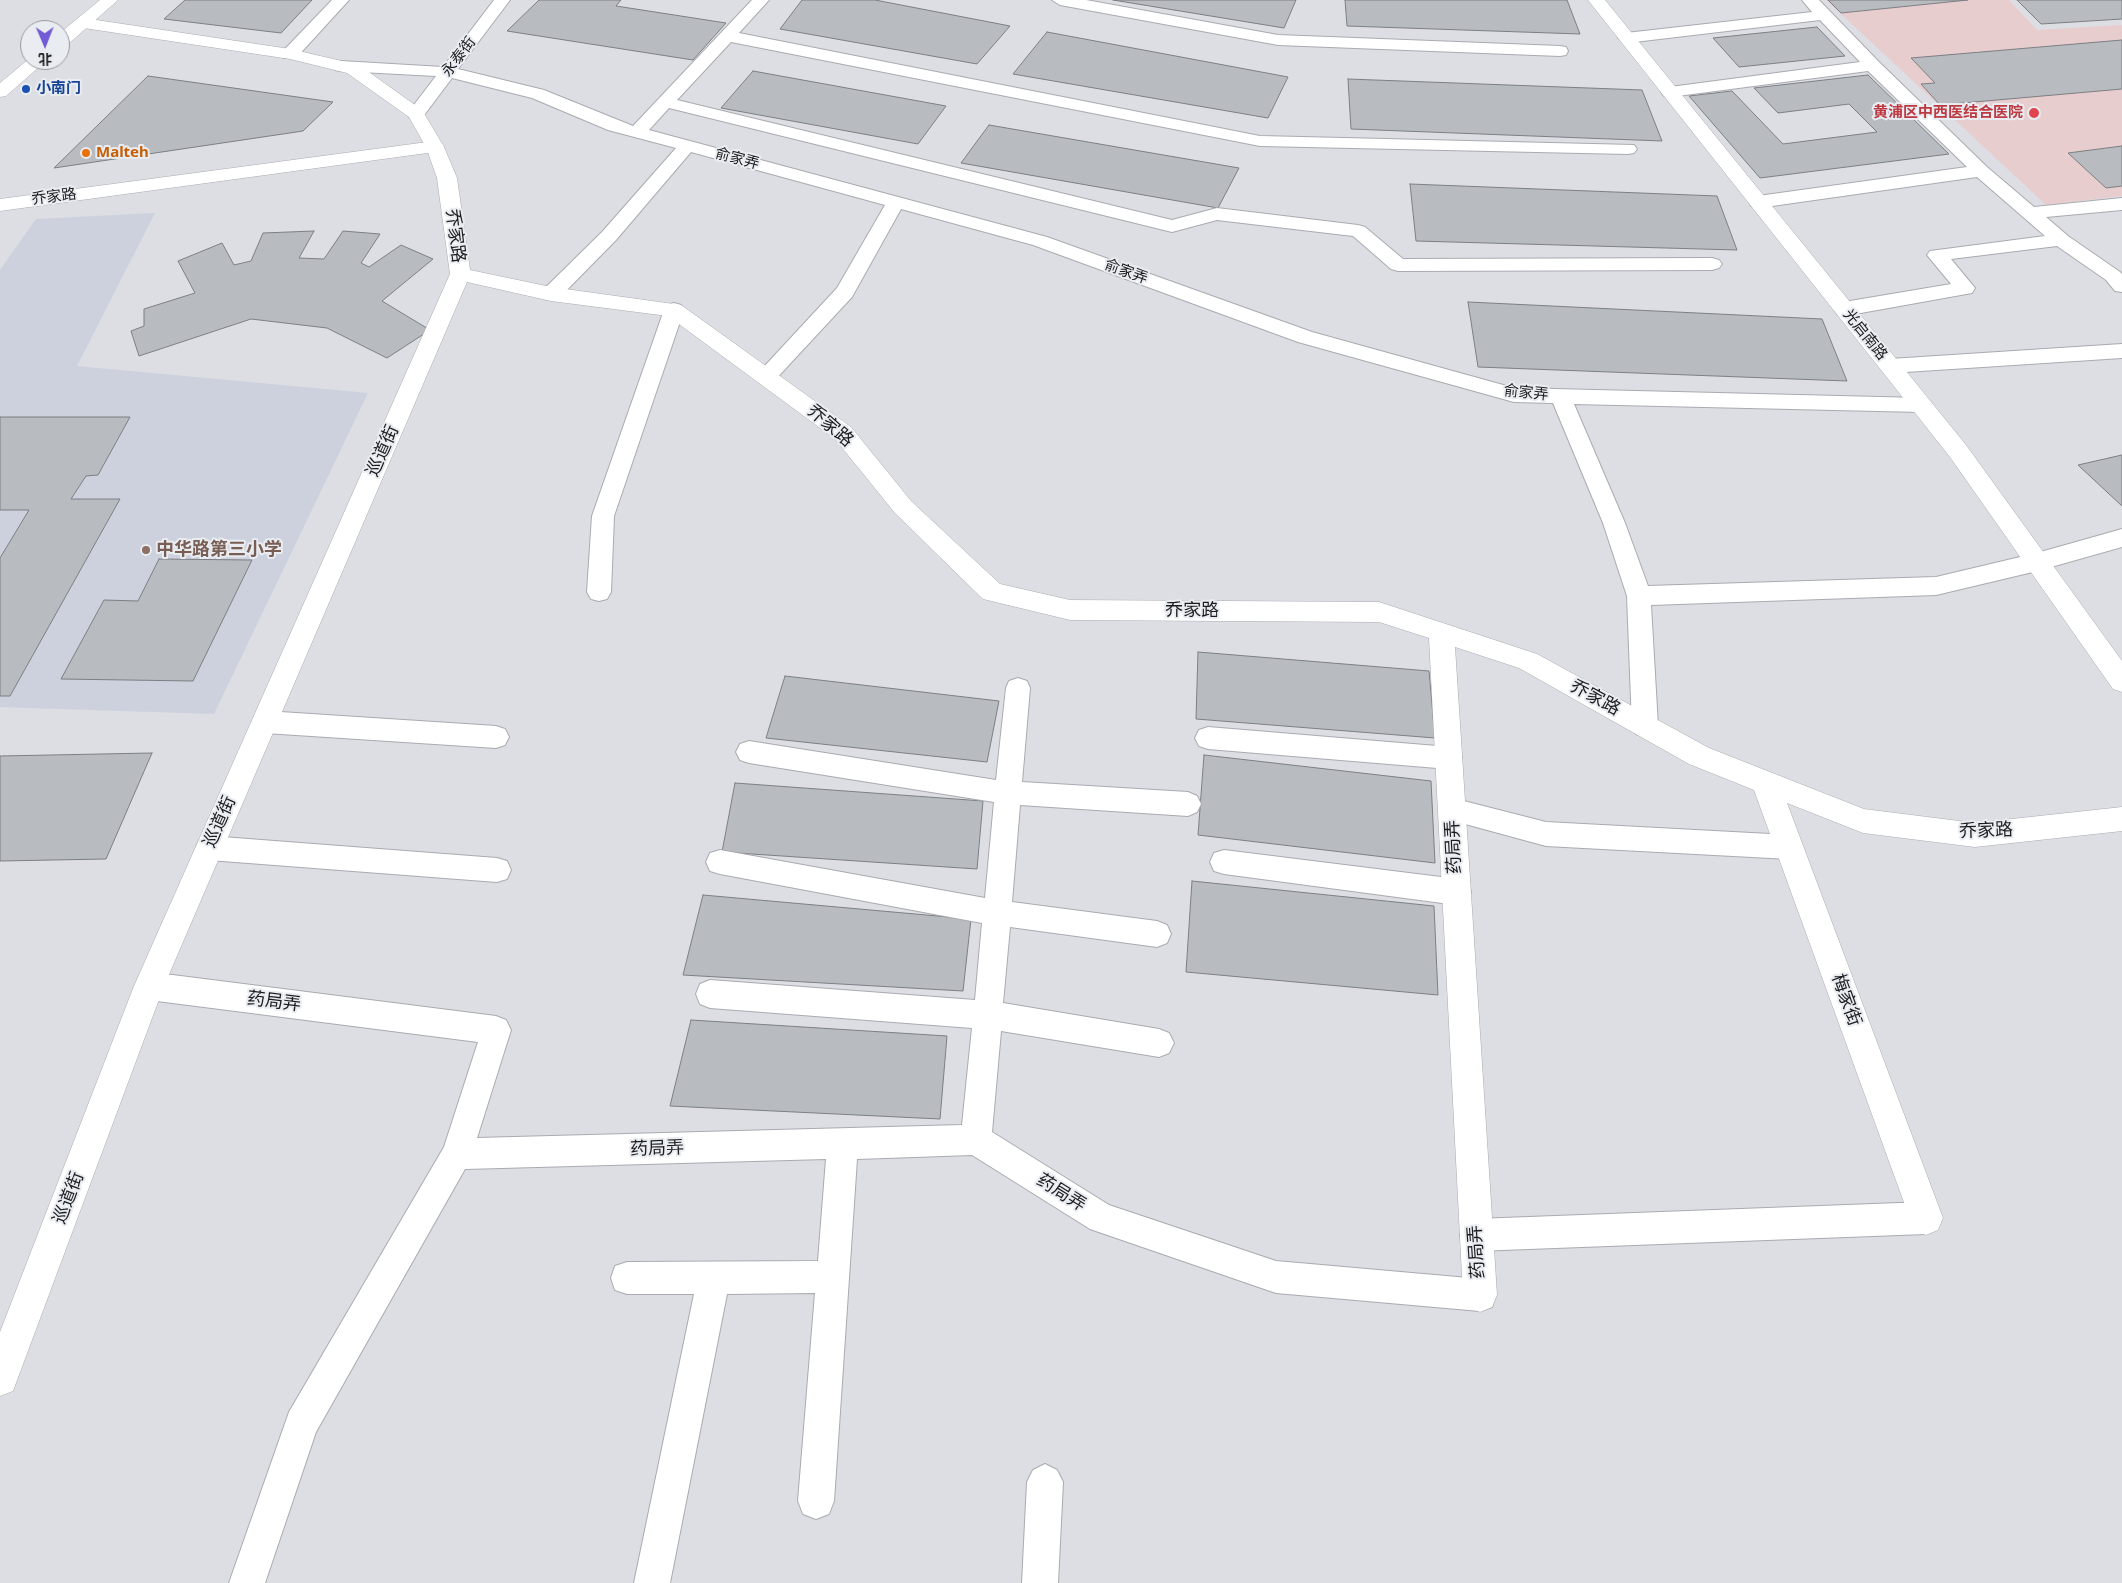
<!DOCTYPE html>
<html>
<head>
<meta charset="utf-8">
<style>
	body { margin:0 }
	#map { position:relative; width:2122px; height:1583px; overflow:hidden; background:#dcdee4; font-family:"Noto Sans","Noto Sans SC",sans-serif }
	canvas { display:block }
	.north { position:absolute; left:20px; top:20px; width:50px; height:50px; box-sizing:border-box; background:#e9ecf1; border:1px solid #97999d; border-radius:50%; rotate:179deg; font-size:14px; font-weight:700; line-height:20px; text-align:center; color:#1b1c1e }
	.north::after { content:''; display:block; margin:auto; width:18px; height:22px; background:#745bd6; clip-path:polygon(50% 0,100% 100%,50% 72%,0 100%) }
</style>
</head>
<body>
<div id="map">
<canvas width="2122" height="1583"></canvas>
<div class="north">北</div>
</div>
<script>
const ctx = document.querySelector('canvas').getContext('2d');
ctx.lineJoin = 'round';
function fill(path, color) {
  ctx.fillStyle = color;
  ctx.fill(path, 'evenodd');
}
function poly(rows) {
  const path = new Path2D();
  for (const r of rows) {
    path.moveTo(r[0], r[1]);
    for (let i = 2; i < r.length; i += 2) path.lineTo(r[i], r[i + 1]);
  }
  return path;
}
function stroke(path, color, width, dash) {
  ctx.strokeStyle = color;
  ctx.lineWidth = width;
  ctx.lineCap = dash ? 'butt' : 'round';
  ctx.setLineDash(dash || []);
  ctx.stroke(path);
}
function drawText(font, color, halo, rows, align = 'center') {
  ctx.font = font + ' "Noto Sans","Noto Sans SC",sans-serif';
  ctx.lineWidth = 4;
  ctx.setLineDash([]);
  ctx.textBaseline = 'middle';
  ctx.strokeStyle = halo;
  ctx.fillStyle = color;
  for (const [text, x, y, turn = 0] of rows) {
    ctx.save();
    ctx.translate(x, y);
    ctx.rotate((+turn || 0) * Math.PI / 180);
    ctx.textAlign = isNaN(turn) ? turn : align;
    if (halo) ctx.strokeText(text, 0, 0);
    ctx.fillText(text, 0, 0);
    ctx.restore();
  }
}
fill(poly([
	[155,213,77,366,368,393,214,714,0,707,0,270,36,219]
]), '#ccd1dd');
fill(poly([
	[1826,0,2009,0,2037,30,2122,25,2122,196,2046,205]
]), '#e8cdcf');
const building = poly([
	[185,0,312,0,281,33,164,19,185,0],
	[539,0,621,0,616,6,726,23,693,60,507,31,539,0],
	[802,0,875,0,1010,26,977,64,780,29,802,0],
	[1113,0,1296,0,1284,28,1113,0],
	[1345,0,1567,0,1580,34,1347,26,1345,0],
	[1828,0,1968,0,1841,13,1828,0],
	[2017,0,2122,0,2122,19,2041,24,2017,0],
	[1817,27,1845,56,1739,67,1713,38,1817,27],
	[1047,32,1288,77,1268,118,1013,74,1047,32],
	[2122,40,2122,89,1940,105,1921,84,1935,83,1911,58,2122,40],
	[753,71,946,106,918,144,721,108,753,71],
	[1868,75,1949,154,1760,178,1689,96,1732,91,1783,144,1877,132,1849,104,1778,113,1754,88,1868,75],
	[148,76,333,102,303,131,54,168,148,76],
	[1348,79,1642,90,1662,141,1351,129,1348,79],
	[989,125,1239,168,1218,208,961,163,989,125],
	[2122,146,2122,186,2106,188,2068,153,2122,146],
	[1410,184,1717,196,1737,250,1416,241,1410,184],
	[314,231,299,258,324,259,343,231,380,234,361,263,369,267,401,245,433,259,382,301,430,330,387,358,327,328,251,319,139,356,131,331,144,326,144,309,195,293,178,261,222,243,234,265,251,261,263,233,314,231],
	[1468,302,1822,319,1847,381,1478,367,1468,302],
	[0,417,130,417,98,475,86,476,71,499,120,499,10,696,0,696,0,558,29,510,0,510,0,417],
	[2122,455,2122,506,2078,465,2122,455],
	[159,559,252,560,193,681,61,679,104,600,138,601,159,559],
	[1198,652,1429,671,1435,738,1196,719,1198,652],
	[785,676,999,701,987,762,766,738,785,676],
	[152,753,106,859,0,861,0,756,152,753],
	[1204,755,1431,781,1435,863,1198,835,1204,755],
	[735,783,983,801,977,869,722,852,735,783],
	[1192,881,1434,906,1438,995,1186,972,1192,881],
	[703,895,971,919,963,991,683,975,703,895],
	[691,1020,947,1036,940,1119,670,1106,691,1020]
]);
fill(building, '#b8bbc0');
stroke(building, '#7c7f83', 1);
const service = poly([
	[332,0,349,0,296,58,284,58,282,54,284,50,332,0],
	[494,0,510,0,458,69,544,90,633,126,752,0,769,0,739,33,1260,136,1634,145,1637,149,1634,153,1628,154,1260,146,731,42,677,100,1172,220,1217,208,1358,225,1365,227,1403,259,1712,258,1719,260,1722,264,1719,268,1712,270,1398,271,1391,269,1353,236,1217,220,1172,232,669,108,649,130,1047,237,1312,332,1514,388,1921,398,1928,400,1932,405,1928,410,1921,412,1574,404,1625,523,1648,586,1936,577,2037,553,2122,529,2122,547,2037,571,1936,595,1651,605,1658,726,1654,734,1645,737,1636,734,1632,726,1627,596,1603,523,1553,403,1514,402,1298,342,1033,245,901,209,852,297,774,381,767,383,760,381,757,376,760,371,837,288,885,205,691,152,616,240,558,299,551,300,544,299,541,294,544,289,602,232,676,148,608,130,532,98,452,78,422,118,416,119,410,118,407,114,436,76,341,71,335,70,333,66,335,62,341,61,443,67,494,0],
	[1052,0,1086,0,1278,35,1560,46,1566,47,1568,51,1566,55,1560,56,1278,45,1060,5,1052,0],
	[1802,0,1819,0,1878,61,1987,167,2034,207,2122,198,2122,210,2046,217,2068,236,2120,272,2122,274,2122,292,2115,291,2106,280,2057,246,1951,259,1975,288,1972,293,1844,316,1837,314,1834,309,1837,304,1844,302,1951,284,1927,255,1930,251,2045,236,1977,177,1758,208,1751,206,1749,202,1751,198,1758,196,1967,167,1868,71,1670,97,1664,96,1661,92,1664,88,1670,87,1860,62,1820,20,1626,43,1618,38,1626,33,1812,12,1802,0],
	[674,303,681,305,684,310,614,516,611,592,607,599,599,601,591,599,587,592,592,516,664,310,667,305,674,303],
	[2122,344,2122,358,1890,373,1883,371,1880,366,1883,361,1890,359,2122,344],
	[1018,678,1027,681,1030,688,1022,782,1188,792,1197,796,1201,804,1197,812,1188,816,1020,805,1012,902,1157,921,1167,925,1171,934,1167,943,1157,947,1010,927,1003,1003,1159,1029,1169,1033,1174,1043,1169,1053,1159,1057,1001,1031,992,1132,1109,1205,1276,1261,1480,1279,1492,1283,1496,1295,1492,1307,1480,1311,1276,1293,1090,1229,972,1155,857,1159,834,1501,829,1514,816,1519,803,1514,798,1501,815,1293,727,1294,670,1583,634,1583,694,1294,627,1294,615,1290,611,1278,615,1266,627,1262,818,1261,826,1159,465,1169,316,1432,265,1583,229,1583,289,1412,444,1147,478,1042,149,1000,139,996,135,986,139,976,149,972,496,1016,506,1020,511,1030,477,1138,962,1125,972,1028,710,1008,700,1004,696,994,700,984,710,980,975,1000,982,923,720,874,710,871,706,862,710,853,720,850,985,898,994,802,749,763,740,760,736,752,740,744,749,741,996,780,1006,688,1009,681,1018,678],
	[265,711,496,726,505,729,509,737,505,745,496,748,265,733,256,729,252,722,256,715,265,711],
	[1208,727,1449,747,1458,750,1462,758,1458,766,1449,769,1208,749,1199,746,1195,738,1199,730,1208,727],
	[1452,798,1546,822,1789,835,1799,839,1802,847,1799,855,1789,859,1546,846,1443,818,1439,810,1443,802,1452,798],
	[209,836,497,858,507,861,511,870,507,879,497,882,209,860,199,856,196,848,199,840,209,836],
	[1224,850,1457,879,1467,883,1471,892,1467,901,1457,905,1224,874,1214,871,1210,862,1214,853,1224,850],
	[1926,1202,1937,1207,1942,1218,1937,1229,1926,1234,1476,1251,1465,1246,1460,1235,1465,1224,1476,1219,1926,1202],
	[1045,1464,1057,1470,1063,1482,1058,1583,1022,1583,1027,1482,1033,1470,1045,1464]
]);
const minor = poly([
	[1588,0,1605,0,1966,445,2122,661,2122,692,2113,689,1950,457,1588,0],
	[83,18,290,49,359,65,422,110,444,147,457,178,470,270,551,287,681,305,851,427,911,501,1000,584,1070,600,1379,602,1537,654,1709,748,1864,809,1975,823,2122,807,2122,831,1975,847,1863,833,1787,803,1943,1218,1938,1230,1926,1235,1914,1230,1754,790,1689,764,1519,668,1455,647,1497,1295,1492,1307,1480,1312,1468,1307,1463,1295,1429,638,1379,622,1070,620,983,599,895,513,835,439,668,316,551,301,467,282,164,986,13,1391,0,1396,0,1332,134,986,450,274,437,178,426,147,409,117,347,73,290,59,77,27,75,23,77,19,83,18]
]);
const tertiary = poly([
	[100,0,118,0,66,46,60,47,60,33,100,0],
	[30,58,30,60,47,60,6,96,0,97,0,83,30,58],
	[435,141,442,143,444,147,442,151,0,211,0,199,435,141]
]);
stroke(service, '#a9abb0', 2);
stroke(minor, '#a9abb0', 1);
stroke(tertiary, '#a9abb0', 1);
fill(service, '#fff');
fill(minor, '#fff');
fill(tertiary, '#fff');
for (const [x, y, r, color] of [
	[26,89,5,"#1a4fb4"],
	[2034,113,6,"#e0444e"],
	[86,153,5,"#e8710a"],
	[146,550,5,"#8d6e63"]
]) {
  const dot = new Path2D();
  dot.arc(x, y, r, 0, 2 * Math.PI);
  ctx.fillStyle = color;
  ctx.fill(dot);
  stroke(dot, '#e9ecf1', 2);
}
drawText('15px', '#1b1c1e', '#e9ecf1', [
	["永泰街",459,57,-53],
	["俞家弄",737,159,15],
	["乔家路",54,197,-7],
	["俞家弄",1126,272,20],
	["光启南路",1865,335,51],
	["俞家弄",1526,393,6]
]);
drawText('bold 15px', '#164399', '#e9ecf1', [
	["小南门",36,89]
], 'left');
drawText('bold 15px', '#be3a42', '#e9ecf1', [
	["黄浦区中西医结合医院",2023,113]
], 'right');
drawText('bold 15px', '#c56008', '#e9ecf1', [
	["Malteh",96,153]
], 'left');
drawText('18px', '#1b1c1e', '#e9ecf1', [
	["乔家路",455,236,83],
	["乔家路",830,426,41],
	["巡道街",383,451,-66],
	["乔家路",1192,611],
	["乔家路",1595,698,29],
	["巡道街",220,822,-66],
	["乔家路",1986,831,-2],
	["药局弄",1454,847,-93],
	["梅家街",1846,1000,70],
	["药局弄",274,1002,7],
	["药局弄",657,1149,-2],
	["药局弄",1061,1193,32],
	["巡道街",69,1198,-69],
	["药局弄",1477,1252,-94]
]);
drawText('bold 18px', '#785e54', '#e9ecf1', [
	["中华路第三小学",156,550]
], 'left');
</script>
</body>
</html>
